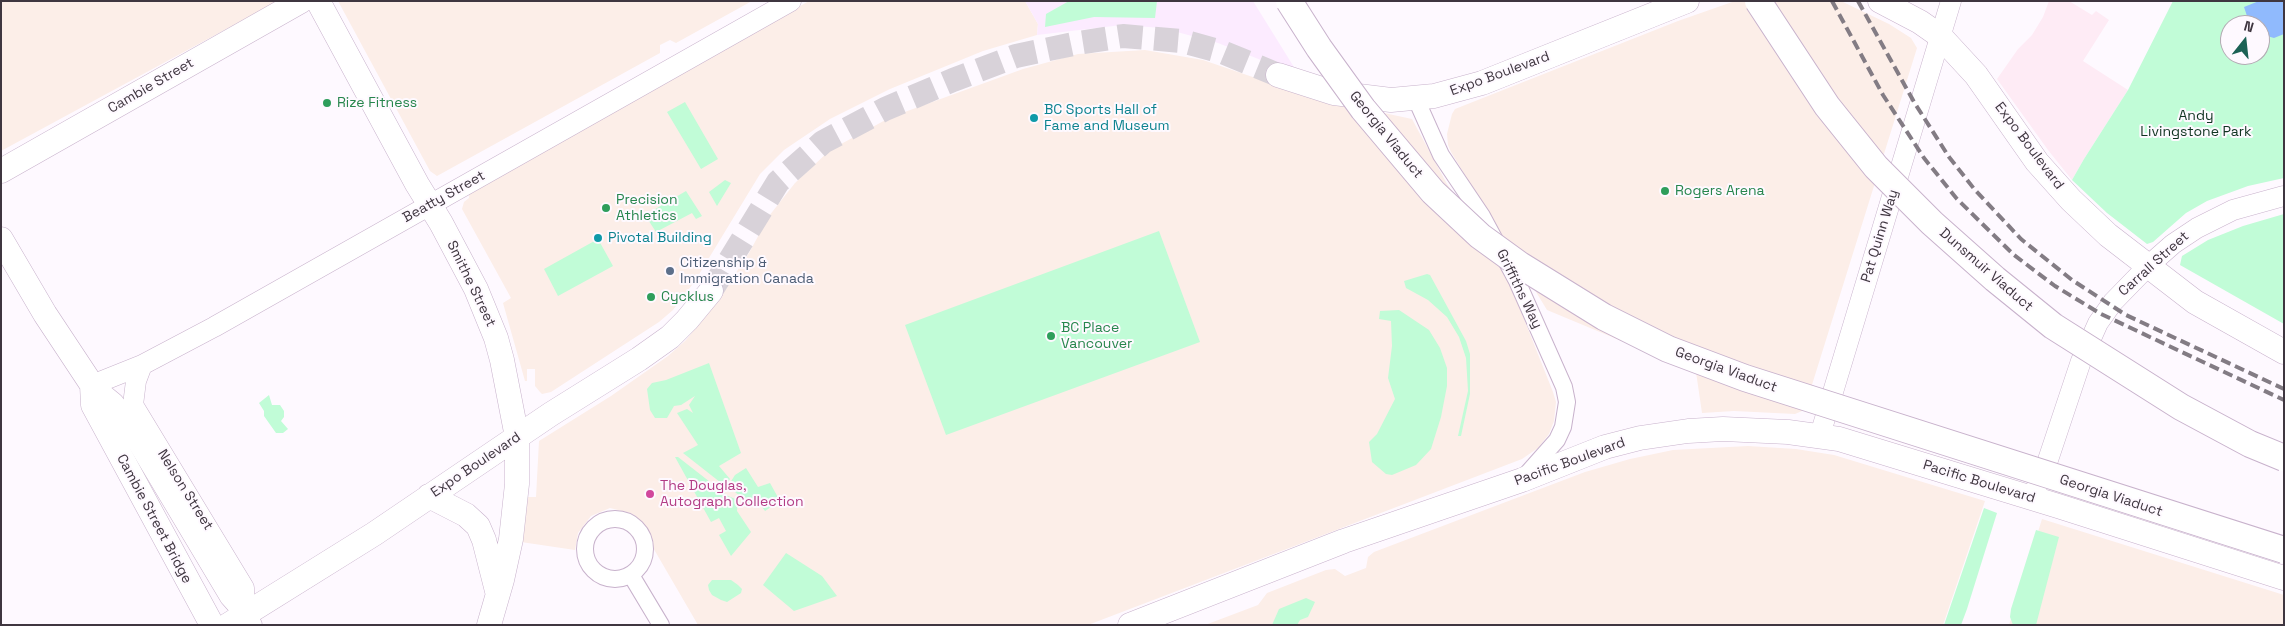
<!DOCTYPE html>
<html>
<head>
<meta charset="utf-8">
<style>
	body { margin:0 }
	#map { position:relative; width:2285px; height:626px; overflow:hidden; background:#fef9ff; font-family:"Space Grotesk",sans-serif }
	canvas { display:block }
	.frame { position:absolute; inset:0; border:2px solid #3f3640; pointer-events:none }
	.north { position:absolute; left:2220px; top:15px; width:50px; height:50px; box-sizing:border-box; background:#fef9ff; border:1px solid #b2abb3; border-radius:50%; rotate:16deg; font-size:14px; font-weight:700; line-height:20px; text-align:center; color:#3f3640 }
	.north::after { content:''; display:block; margin:auto; width:18px; height:22px; background:#1c6255; clip-path:polygon(50% 0,100% 100%,50% 72%,0 100%) }
</style>
</head>
<body>
<div id="map">
<canvas width="2285" height="626"></canvas>
<div class="frame"></div>
<div class="north">N</div>
</div>
<script>
const ctx = document.querySelector('canvas').getContext('2d');
ctx.lineJoin = 'round';
function fill(path, color) {
  ctx.fillStyle = color;
  ctx.fill(path, 'evenodd');
}
function poly(rows) {
  const path = new Path2D();
  for (const r of rows) {
    if (r.length === 3) {
      path.moveTo(r[0] + r[2], r[1]);
      path.arc(r[0], r[1], r[2], 0, 2 * Math.PI);
      continue;
    }
    path.moveTo(r[0], r[1]);
    for (let i = 2; i < r.length; i += 2) path.lineTo(r[i], r[i + 1]);
  }
  return path;
}
function stroke(path, color, width, dash) {
  ctx.strokeStyle = color;
  ctx.lineWidth = width;
  ctx.lineCap = dash ? 'butt' : 'round';
  ctx.setLineDash(dash || []);
  ctx.stroke(path);
}
function drawText(font, color, halo, rows, align = 'center') {
  ctx.font = font + ' "Space Grotesk",sans-serif';
  ctx.lineWidth = 4;
  ctx.setLineDash([]);
  ctx.textBaseline = 'middle';
  ctx.strokeStyle = halo;
  ctx.fillStyle = color;
  for (const [text, x, y, turn = 0] of rows) {
    ctx.save();
    ctx.translate(x, y);
    ctx.rotate((+turn || 0) * Math.PI / 180);
    ctx.textAlign = isNaN(turn) ? turn : align;
    if (halo) ctx.strokeText(text, 0, 0);
    ctx.fillText(text, 0, 0);
    ctx.restore();
  }
}
fill(poly([
	[1,1,278,1,1,151],
	[338,1,752,1,676,43,670,40,660,45,660,53,437,176,430,171],
	[809,1,1025,1,1038,24,1037,35,983,51,890,89,830,119,784,150,760,174,695,281,673,310,659,322,551,392,542,394,540,392,535,386,535,369,527,369,527,381,525,381,503,303,511,298,462,209,464,202,469,198,469,193],
	[1735,1,1843,2,1889,24,1911,38,1917,48,1806,404,1802,411,1795,414,1734,411,1702,413,1696,372,1547,310,1451,152,1448,145,1447,134,1452,114,1455,109,1678,21],
	[1145,50,1203,60,1314,98,1412,119,1447,184,1501,261,1553,392,1556,402,1554,421,1549,434,1538,448,1522,459,1088,625,698,625,634,515,630,513,610,508,591,516,578,533,575,550,521,542,527,497,536,497,539,441,611,396,668,356,685,341,711,310,749,253,769,216,795,183,830,150,891,117,1023,69,1078,54],
	[1748,446,1796,449,1834,455,1985,501,1943,625,1205,625,1258,605,1267,593,1326,570,1335,569,1345,576,1366,568,1368,557,1374,552,1585,472,1630,459,1673,450],
	[2042,519,2284,595,2284,625,2009,625]
]), '#fceee8');
fill(poly([
	[1025,1,1253,1,1297,72,1266,62,1218,43,1162,28,1122,25,1037,35,1038,24]
]), '#fcebff');
fill(poly([
	[2049,1,2069,1,2092,15,2096,11,2109,20,2083,61,2128,90,2084,159,2072,180,2048,150,1997,79,2018,49,2032,35,2043,17]
]), '#feebf5');
fill(poly([
	[1069,1,1157,1,1155,18,1094,17,1045,27,1046,14],
	[2173,1,2284,1,2284,178,2248,186,2207,201,2186,213,2153,242,2147,244,2107,213,2072,180,2084,159,2128,90],
	[2230,25,2260,25,2260,55,2230,55],
	[685,102,718,159,701,169,667,112],
	[725,180,731,183,717,206,709,192],
	[686,191,702,216,696,219,692,213,656,232,645,215],
	[2284,214,2284,324,2180,265,2182,256,2208,240,2243,226],
	[1159,231,1200,342,946,435,905,325],
	[598,239,613,266,558,296,544,269],
	[1427,274,1430,275,1466,341,1470,354,1470,394,1461,436,1458,436,1468,391,1466,358,1459,337,1447,317,1428,300,1406,288,1404,281],
	[1399,310,1429,330,1440,348,1447,368,1447,386,1441,417,1431,449,1416,465,1392,475,1386,474,1372,462,1369,442,1377,434,1395,399,1388,378,1392,346,1391,321,1379,319,1380,311],
	[709,363,741,453,719,466,730,479,725,486,683,453,698,445,677,413,687,409,693,413,689,405,695,396,681,405,674,406,667,418,655,418,650,410,647,389,652,383,666,380],
	[269,395,272,405,280,405,284,411,284,417,281,421,288,429,283,433,276,433,264,416,264,411,259,403],
	[675,457,678,457,728,496,738,500,737,511,751,532,731,556,719,535,726,531,719,518,711,522],
	[746,468,758,487,770,483,780,501,765,511,756,499,749,504,728,486,735,475],
	[1984,508,1997,513,1967,609,1961,625,1944,625],
	[2036,530,2059,537,2036,625,2013,625,2010,617,2011,609],
	[786,553,822,576,837,596,794,611,763,585],
	[712,580,731,580,738,585,742,589,741,593,727,602,721,600,712,595,709,590,708,585],
	[1306,598,1315,602,1308,617,1300,620,1297,625,1272,625,1279,609]
]), '#c1fcd7');
fill(poly([
	[2259,1,2284,1,2284,34,2274,38,2260,34,2260,25,2250,25,2244,7]
]), '#90bafd');
stroke(poly([
	[711,291,778,182,823,142,885,109,953,80,1016,56,1078,43,1123,36,1182,41,1222,52,1278,75]
]), '#d8d2d9', 24, [24, 12]);
const minor = poly([
	[1416,99,1441,155,1482,216,1517,281,1564,387,1567,402,1563,427,1557,440,1525,476],
	[615,549,30],
	[631,575,661,625]
]);
const tertiary = poly([
	[142,365,136,381,133,405,244,588,245,614],
	[92,385,142,365,214,327,791,1],
	[92,385,114,403,230,597,245,614,252,625],
	[1820,435,1951,1],
	[2032,498,2048,460,2081,361,2098,323,2113,302,2148,266,2173,244,2197,228,2233,210,2284,196]
]);
const secondary = poly([
	[318,1,417,184,441,223,476,289,496,338,502,360,517,437,517,484,511,539,502,580,489,625],
	[1880,1,1920,22,1940,36,1976,75,2037,162,2071,200,2108,235,2195,302,2284,352],
	[1278,75,1334,93,1391,100,1434,96,1482,83,1687,1],
	[1,171,301,1],
	[1,239,45,314,92,385,93,405,212,625],
	[429,496,466,515,478,526,484,540,497,591],
	[228,625,374,534,551,414,639,359,670,337,687,320,711,291],
	[1130,625,1344,541,1522,480,1605,447,1640,438,1688,431,1723,429,1788,432,1839,439,2058,506,2284,578]
]);
stroke(minor, '#c8b2cc', 18);
stroke(tertiary, '#c8b2cc', 21);
stroke(secondary, '#c8b2cc', 25);
stroke(minor, '#fff', 16);
stroke(tertiary, '#fff', 20);
stroke(secondary, '#fff', 24);
stroke(poly([
	[1832,1,1883,95,1924,158,1957,199,2014,255,2055,286,2101,314,2284,400],
	[1858,1,1914,102,1949,157,1975,190,2021,239,2072,280,2126,315,2284,389]
]), '#837c84', 4, [10, 5]);
const primaryBridge = poly([
	[1289,1,1319,48,1363,109,1433,192,1480,236,1520,265,1604,317,1668,349,1745,378,2284,550],
	[1758,1,1827,106,1876,167,1932,223,1995,279,2053,326,2181,407,2250,444,2284,458]
]);
stroke(primaryBridge, '#c8b2cc', 28, []);
stroke(primaryBridge, '#fff', 26);
for (const [x, y, r, color] of [
	[327,103,5,"#2e9e5b"],
	[1034,118,5,"#0f9aa8"],
	[1665,191,5,"#2e9e5b"],
	[606,208,5,"#2e9e5b"],
	[598,238,5,"#0f9aa8"],
	[670,271,5,"#5c6f8a"],
	[651,297,5,"#2e9e5b"],
	[1051,336,5,"#2e9e5b"],
	[650,494,5,"#d1479c"]
]) {
  const dot = new Path2D();
  dot.arc(x, y, r, 0, 2 * Math.PI);
  ctx.fillStyle = color;
  ctx.fill(dot);
  stroke(dot, '#fef9ff', 2);
}
drawText('14px', '#3f3640', '#fef9ff', [
	["Expo Boulevard",1500,74,-20],
	["Cambie Street",151,86,-30],
	["Georgia Viaduct",1386,135,51],
	["Expo Boulevard",2029,146,53],
	["Beatty Street",444,197,-29],
	["Pat Quinn Way",1880,236,-73],
	["Carrall Street",2154,264,-42],
	["Dunsmuir Viaduct",1986,270,41],
	["Smithe Street",471,284,64],
	["Griffiths Way",1519,289,64],
	["Georgia Viaduct",1726,370,20],
	["Pacific Boulevard",1570,462,-20],
	["Expo Boulevard",476,465,-34],
	["Pacific Boulevard",1979,482,17],
	["Nelson Street",185,490,58],
	["Georgia Viaduct",2111,496,18],
	["Cambie Street Bridge",154,519,62]
]);
drawText('14px', '#27864d', '#fef9ff', [
	["Rize Fitness",337,103],
	["Rogers Arena",1675,191],
	["Precision",616,200],
	["Athletics",616,216],
	["Cycklus",661,297],
	["BC Place",1061,328],
	["Vancouver",1061,344]
], 'left');
drawText('14px', '#0d838f', '#fef9ff', [
	["BC Sports Hall of",1044,110],
	["Fame and Museum",1044,126],
	["Pivotal Building",608,238]
], 'left');
drawText('14px', '#0f3320', '#fef9ff', [
	["Andy",2196,116],
	["Livingstone Park",2196,132]
]);
drawText('14px', '#4e5e75', '#fef9ff', [
	["Citizenship &",680,263],
	["Immigration Canada",680,279]
], 'left');
drawText('14px', '#b23c85', '#fef9ff', [
	["The Douglas,",660,486],
	["Autograph Collection",660,502]
], 'left');
</script>
</body>
</html>
